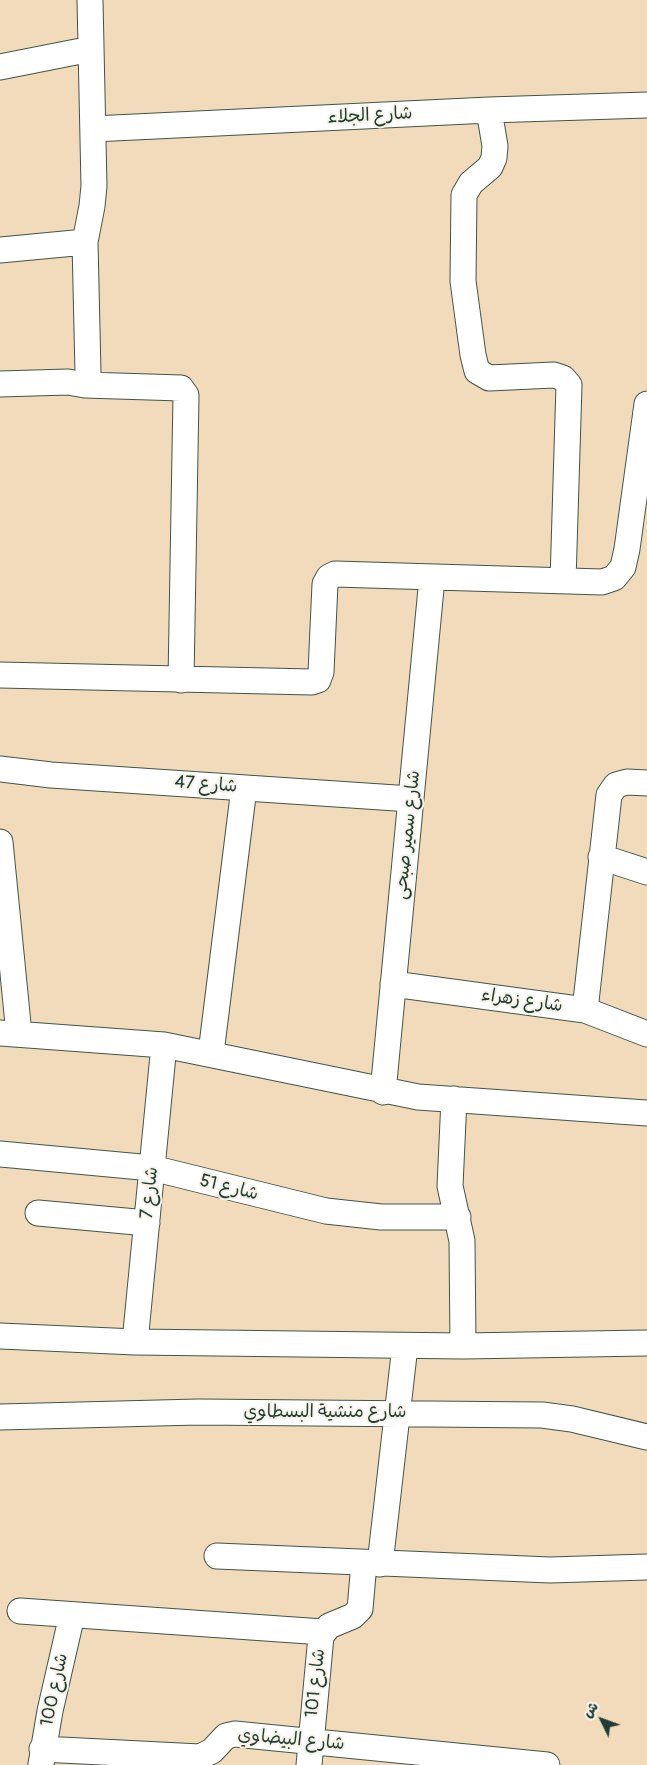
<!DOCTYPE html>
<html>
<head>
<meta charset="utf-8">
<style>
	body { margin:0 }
	#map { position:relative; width:647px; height:1765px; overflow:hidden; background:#f2dbbb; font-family:Pangolin,"Playpen Sans Arabic",sans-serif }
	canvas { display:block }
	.north { position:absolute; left:577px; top:1695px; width:50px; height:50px; -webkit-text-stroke:4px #f7f3e8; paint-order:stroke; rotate:312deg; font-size:14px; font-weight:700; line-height:20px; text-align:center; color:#1f3d34 }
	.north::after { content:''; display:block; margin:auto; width:18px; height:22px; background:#1f3d34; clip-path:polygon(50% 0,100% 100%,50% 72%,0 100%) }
</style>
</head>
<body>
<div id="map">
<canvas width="647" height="1765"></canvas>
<div class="north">ش</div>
</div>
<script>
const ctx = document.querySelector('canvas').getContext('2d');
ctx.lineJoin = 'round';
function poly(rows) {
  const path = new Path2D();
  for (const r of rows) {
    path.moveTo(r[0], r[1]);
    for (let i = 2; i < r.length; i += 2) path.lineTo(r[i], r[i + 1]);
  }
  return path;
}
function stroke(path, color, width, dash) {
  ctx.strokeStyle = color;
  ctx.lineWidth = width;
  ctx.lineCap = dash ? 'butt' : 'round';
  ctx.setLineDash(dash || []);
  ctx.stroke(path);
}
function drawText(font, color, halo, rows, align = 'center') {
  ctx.font = font + ' Pangolin,"Playpen Sans Arabic",sans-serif';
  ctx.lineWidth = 4;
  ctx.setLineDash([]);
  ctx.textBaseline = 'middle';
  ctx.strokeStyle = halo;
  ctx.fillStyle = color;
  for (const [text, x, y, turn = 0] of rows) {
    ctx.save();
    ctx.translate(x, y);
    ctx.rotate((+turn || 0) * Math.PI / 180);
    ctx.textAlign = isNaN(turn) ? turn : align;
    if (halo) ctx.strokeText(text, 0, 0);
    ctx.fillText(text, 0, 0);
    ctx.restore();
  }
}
const street = poly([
	[0,67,91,49],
	[489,110,495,146,494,158,490,167,471,183,464,195,463,281,473,355,477,371,489,378,554,375,563,378,569,385,563,581],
	[93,129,489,110,647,105],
	[0,250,85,242],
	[0,384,68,382,85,385,88,373,85,242,92,206,94,186,90,0],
	[85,385,181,388,186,395,181,680],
	[0,675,312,682,318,680,321,672,325,584,329,577,335,574,602,582,614,578,623,567,627,549,647,404],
	[0,769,51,775,411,799],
	[0,842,19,1034],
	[601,857,647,872],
	[393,984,585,1010,647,1034],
	[585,1010,609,795,616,785,627,782,647,783],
	[0,1033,164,1045,418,1097,647,1113],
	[211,1053,244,788],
	[383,1092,432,578],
	[454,1099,450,1186,462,1241,463,1346],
	[0,1154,152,1168,326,1211,381,1217,458,1217],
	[38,1213,147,1223],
	[0,1336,135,1342,463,1346,647,1343],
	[135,1342,164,1045],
	[0,1417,198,1412,542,1415,572,1419,647,1437],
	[217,1556,550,1570,647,1567],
	[380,1564,405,1346],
	[20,1611,323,1632],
	[42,1749,200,1757,212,1751,226,1736,235,1734,547,1765],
	[41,1764,50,1711,72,1615],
	[309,1765,321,1636,329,1626,353,1616,360,1609,364,1563]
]);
stroke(street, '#3f5548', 27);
stroke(street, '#fff', 25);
drawText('18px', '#1f3d34', '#f7f3e8', [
	["شارع الجلاء",370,116,-3],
	["شارع 47",206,785,4],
	["شارع سمير صبحى",408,835,-84],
	["شارع زهراء",522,1001,8],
	["شارع 51",229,1188,14],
	["شارع 7",150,1193,-84],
	["شارع منشية البسطاوي",325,1412],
	["شارع 101",316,1683,-84],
	["شارع 100",55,1690,-78],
	["شارع البيضاوي",291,1740,5]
]);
</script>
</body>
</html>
